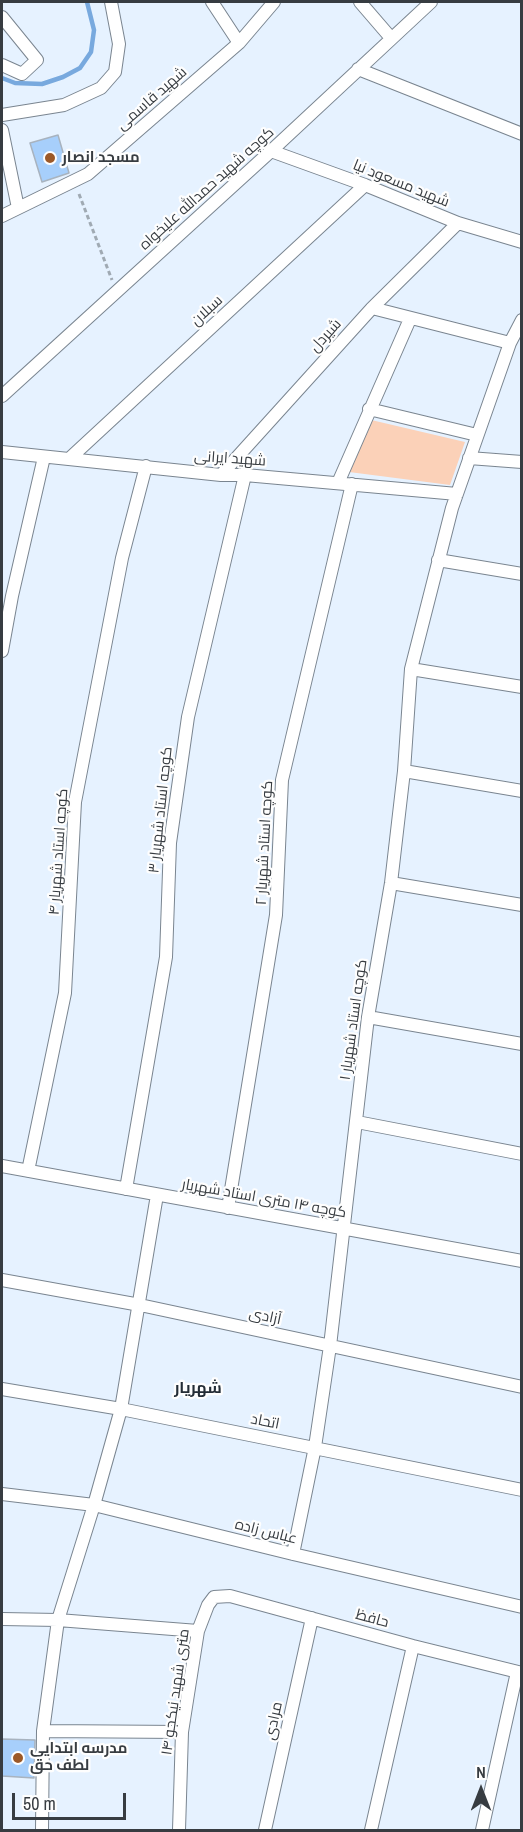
<!DOCTYPE html>
<html>
<head>
<meta charset="utf-8">
<style>
	body { margin:0 }
	#map { position:relative; width:523px; height:1832px; overflow:hidden; background:#e6f2ff; font-family:"Archivo Narrow",sans-serif }
	canvas { display:block }
	.frame { position:absolute; inset:0; border:3px solid #373c41; pointer-events:none }
	.north { position:absolute; left:451px; top:1760px; width:60px; height:60px; -webkit-text-stroke:4px #fefefe; paint-order:stroke; rotate:0deg; font-size:16px; font-weight:700; line-height:24px; text-align:center; color:#373c41 }
	.north::after { content:''; display:block; margin:auto; width:21px; height:27px; background:#373c41; clip-path:polygon(50% 0,100% 100%,50% 72%,0 100%) }
	.scale { position:absolute; left:12px; top:1793px; width:114px; height:27px; box-sizing:border-box; border:3px solid #373c41; border-top:0; padding-left:8px; font-size:18px; line-height:21px; white-space:nowrap; color:#373c41; -webkit-text-stroke:4px #fefefe; paint-order:stroke }
</style>
</head>
<body>
<div id="map">
<canvas width="523" height="1832"></canvas>
<div class="frame"></div>
<div class="north">N</div>
<div class="scale">50 m</div>
</div>
<script>
const ctx = document.querySelector('canvas').getContext('2d');
ctx.lineJoin = 'round';
function fill(path, color) {
  ctx.fillStyle = color;
  ctx.fill(path, 'evenodd');
}
function poly(rows) {
  const path = new Path2D();
  for (const r of rows) {
    path.moveTo(r[0], r[1]);
    for (let i = 2; i < r.length; i += 2) path.lineTo(r[i], r[i + 1]);
  }
  return path;
}
function stroke(path, color, width, dash) {
  ctx.strokeStyle = color;
  ctx.lineWidth = width;
  ctx.lineCap = dash ? 'butt' : 'round';
  ctx.setLineDash(dash || []);
  ctx.stroke(path);
}
function drawText(font, color, halo, rows, align = 'center') {
  ctx.font = font + ' "Archivo Narrow",Cairo,sans-serif';
  ctx.lineWidth = 4.5;
  ctx.setLineDash([]);
  ctx.textBaseline = 'middle';
  ctx.strokeStyle = halo;
  ctx.fillStyle = color;
  for (const [text, x, y, turn = 0] of rows) {
    ctx.save();
    ctx.translate(x, y);
    ctx.rotate((+turn || 0) * Math.PI / 180);
    ctx.textAlign = isNaN(turn) ? turn : align;
    if (halo) ctx.strokeText(text, 0, 0);
    ctx.fillText(text, 0, 0);
    ctx.restore();
  }
}
fill(poly([
	[367,419,465,442,450,485,349,472]
]), '#fbd1b8');
stroke(poly([
	[2,78,15,83,42,84,63,77,80,68,91,52,94,30,87,2]
]), '#78a9de', 4.5);
const building = poly([
	[58,135,69,173,42,182,30,143,58,135],
	[2,1739,35,1740,34,1778,2,1776,2,1739]
]);
fill(building, '#a7cffb');
stroke(building, '#a8b3bf', 1.5);
const street = poly([
	[212,2,239,43],
	[360,2,391,38],
	[2,17,37,60,22,74,2,65],
	[358,69,522,134],
	[2,115,64,105,101,88,115,72,119,44,111,2],
	[2,130,18,208],
	[271,151,365,185,458,223,522,242],
	[2,216,88,174,239,43,274,2],
	[372,308,510,343],
	[2,396,271,151,431,2],
	[369,409,477,435],
	[2,452,221,475,245,475,457,494],
	[469,458,522,462],
	[69,459,365,185],
	[221,475,372,308,458,223],
	[338,483,410,319],
	[438,560,522,574],
	[2,651,12,596,44,457],
	[411,669,522,687],
	[404,771,522,791],
	[391,883,522,905],
	[368,1017,522,1044],
	[357,1122,522,1154],
	[2,1166,522,1261],
	[28,1171,65,993,75,802,122,558,146,466],
	[126,1189,166,957,170,843,188,717,245,475],
	[228,1208,276,915,282,780,352,484],
	[2,1280,140,1305,522,1387],
	[2,1389,121,1409,522,1490],
	[2,1494,94,1505,293,1554,522,1607],
	[293,1554,315,1447,330,1346,368,1017,391,883,404,771,411,669,452,508,510,343,522,320],
	[2,1619,58,1620,198,1631],
	[43,1731,182,1732],
	[42,1830,43,1731,58,1620,94,1505,121,1409,157,1195],
	[179,1830,182,1732,198,1631,208,1605,214,1597,230,1596,413,1646,522,1673],
	[265,1830,312,1618],
	[371,1830,413,1646],
	[482,1830,517,1672]
]);
stroke(street, '#7a8590', 14);
stroke(poly([
	[79,194,112,280]
]), '#a0aab3', 3, [4.5, 3]);
stroke(street, '#fff', 12);
for (const [x, y, r, color] of [
	[50,158,6,"#9c5928"],
	[18,1758,6,"#9c5928"]
]) {
  const dot = new Path2D();
  dot.arc(x, y, r, 0, 2 * Math.PI);
  ctx.fillStyle = color;
  ctx.fill(dot);
  stroke(dot, '#fefefe', 2);
}
drawText('15px', '#373c41', '#fefefe', [
	["شهید قاسمی",152,99,-41],
	["شهید مسعود نیا",401,184,22],
	["کوچه شهید حمدالله علیخواه",207,189,-42],
	["سبلان",207,311,-43],
	["شیردل",326,336,-48],
	["شهید ایرانی",230,459,4],
	["کوچه استاد شهریار ۳",161,810,-84],
	["کوچه استاد شهریار ۲",265,843,-87],
	["کوچه استاد شهریار ۴",59,852,-86],
	["کوچه استاد شهریار ۱",354,1020,-82],
	["کوچه ۱۴ متری استاد شهریار",264,1199,10],
	["آزادی",265,1317,12],
	["اتحاد",265,1422,11],
	["عباس زاده",266,1532,14],
	["حافظ",372,1619,15],
	["۱۴ متری شهید نیکجو",176,1692,-82],
	["مرادی",274,1721,-78]
]);
drawText('bold 15px', '#373c41', '#fefefe', [
	["مسجد انصار",62,158],
	["مدرسه ابتدایی",30,1749],
	["لطف حق",30,1766]
], 'left');
drawText('bold 16px', '#242d36', '#fefefe', [
	["شهریار",198,1389]
]);
</script>
</body>
</html>
